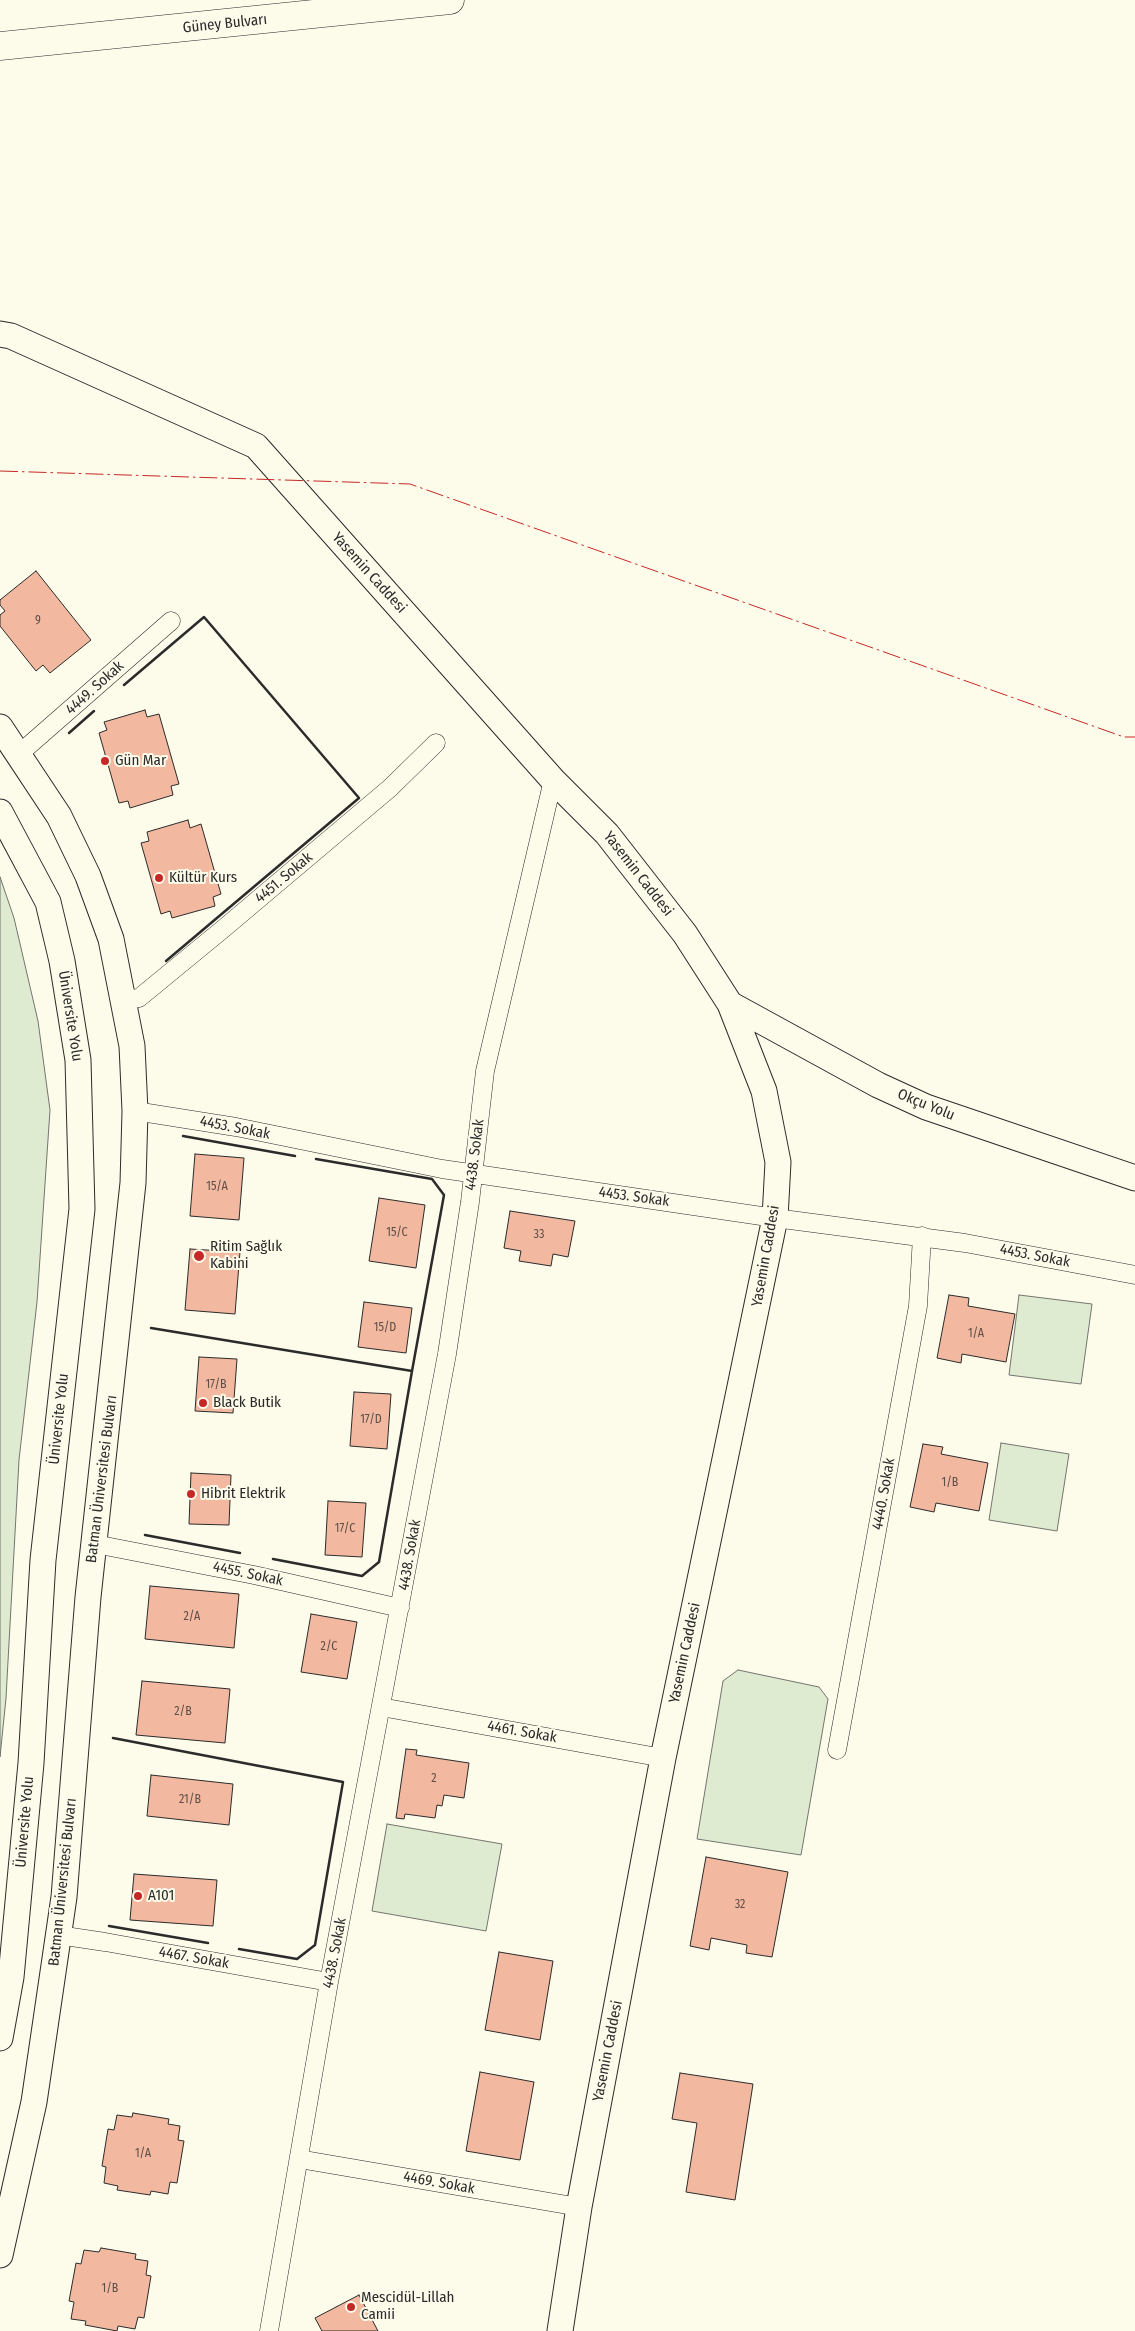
<!DOCTYPE html>
<html>
<head>
<meta charset="utf-8">
<style>
	body { margin:0 }
	canvas { display:block; background:#fdfbea }
</style>
</head>
<body>
<canvas width="1135" height="2331"></canvas>
<script>
const ctx = document.querySelector('canvas').getContext('2d');
ctx.lineJoin = 'round';
function fill(path, color) {
  ctx.fillStyle = color;
  ctx.fill(path, 'evenodd');
}
function poly(rows) {
  const path = new Path2D();
  for (const r of rows) {
    path.moveTo(r[0], r[1]);
    for (let i = 2; i < r.length; i += 2) path.lineTo(r[i], r[i + 1]);
  }
  return path;
}
function stroke(path, color, width, dash) {
  ctx.strokeStyle = color;
  ctx.lineWidth = width;
  ctx.lineCap = dash ? 'butt' : 'round';
  ctx.setLineDash(dash || []);
  ctx.stroke(path);
}
function drawText(font, color, halo, rows, align = 'center') {
  ctx.font = font + ' "Fira Sans Condensed",sans-serif';
  ctx.lineWidth = 4;
  ctx.setLineDash([]);
  ctx.textBaseline = 'middle';
  ctx.strokeStyle = halo;
  ctx.fillStyle = color;
  for (const [text, x, y, turn = 0] of rows) {
    ctx.save();
    ctx.translate(x, y);
    ctx.rotate((+turn || 0) * Math.PI / 180);
    ctx.textAlign = isNaN(turn) ? turn : align;
    if (halo) ctx.strokeText(text, 0, 0);
    ctx.fillText(text, 0, 0);
    ctx.restore();
  }
}
const green = poly([
	[0,877,14,918,38,1021,50,1110,37,1302,19,1460,6,1698,0,1757,0,877],
	[1019,1295,1092,1304,1081,1384,1009,1375,1019,1295],
	[1001,1443,1069,1454,1057,1531,989,1520,1001,1443],
	[738,1670,819,1687,828,1699,801,1855,697,1839,723,1681,738,1670],
	[387,1824,502,1844,486,1931,372,1911,387,1824]
]);
fill(green, '#deebd1');
stroke(green, '#74746e', 1);
const building = poly([
	[36,571,91,640,50,673,43,665,36,671,0,626,0,615,5,611,0,605,0,600,36,571],
	[145,710,147,717,159,714,179,784,171,786,173,795,130,808,128,801,119,803,99,733,107,730,104,722,145,710],
	[188,820,190,828,201,824,221,894,213,897,215,906,172,918,170,911,161,914,141,843,149,841,147,832,188,820],
	[195,1154,244,1158,239,1220,190,1216,195,1154],
	[379,1198,425,1205,416,1268,369,1261,379,1198],
	[510,1211,575,1221,568,1257,553,1254,551,1266,519,1261,521,1251,504,1248,510,1211],
	[190,1249,240,1252,235,1314,185,1310,190,1249],
	[949,1295,969,1298,968,1306,1015,1314,1006,1362,962,1354,961,1363,937,1358,949,1295],
	[364,1302,412,1308,406,1353,358,1347,364,1302],
	[199,1357,237,1359,233,1413,195,1411,199,1357],
	[354,1392,391,1394,387,1449,350,1446,354,1392],
	[923,1444,943,1447,941,1454,988,1463,979,1511,936,1503,934,1512,910,1507,923,1444],
	[191,1473,231,1475,229,1525,189,1524,191,1473],
	[328,1501,366,1503,362,1557,325,1555,328,1501],
	[150,1586,239,1594,234,1648,145,1639,150,1586],
	[311,1614,357,1622,347,1679,301,1672,311,1614],
	[142,1681,230,1689,225,1743,136,1735,142,1681],
	[406,1749,417,1750,416,1755,469,1763,464,1798,444,1795,442,1806,437,1805,435,1818,405,1814,404,1819,396,1818,406,1749],
	[151,1775,233,1784,229,1825,147,1816,151,1775],
	[706,1857,788,1872,772,1957,746,1953,747,1945,711,1938,709,1950,690,1946,706,1857],
	[134,1874,217,1880,213,1926,130,1920,134,1874],
	[499,1952,553,1961,540,2040,485,2030,499,1952],
	[480,2072,534,2082,520,2160,466,2151,480,2072],
	[680,2073,753,2084,735,2200,686,2192,697,2123,672,2119,680,2073],
	[133,2113,169,2119,168,2124,180,2126,178,2140,184,2141,177,2183,170,2182,168,2194,151,2191,150,2195,117,2190,118,2186,104,2183,106,2167,102,2166,108,2129,114,2130,117,2115,132,2117,133,2113],
	[101,2248,136,2254,135,2259,148,2261,146,2275,151,2276,144,2318,138,2317,135,2329,118,2326,117,2331,85,2325,86,2321,71,2319,74,2302,69,2301,76,2263,81,2264,84,2250,99,2252,101,2248],
	[359,2295,378,2331,322,2331,315,2318,359,2295]
]);
fill(building, '#f2b8a0');
stroke(building, '#2b2b2b', 1);
const street = poly([
	[19,754,171,621],
	[123,1000,139,998,223,929,390,788,436,743],
	[135,1111,236,1127,442,1169,775,1218,965,1243,1135,1275],
	[95,1544,254,1575,400,1608],
	[381,1707,663,1758],
	[837,1750,918,1306,922,1236],
	[58,1935,105,1942,329,1982],
	[299,2159,579,2207],
	[269,2331,329,1982,447,1354,470,1202,485,1071,553,780]
]);
const secondary = poly([
	[0,334,11,336,256,446,553,780,607,834,685,934,730,1004,764,1091,778,1162,775,1218,663,1758,579,2207,560,2331],
	[0,727,59,816,88,876,111,939,132,1046,135,1111,133,1183,88,1597,64,1897,34,2102,0,2255],
	[0,812,48,902,62,961,78,1060,82,1209,43,1560,31,1763,11,1977,0,2038],
	[730,1004,878,1085,926,1107,1135,1178]
]);
const highway = poly([
	[0,46,450,0]
]);
stroke(street, '#2b2b2b', 19);
stroke(secondary, '#2b2b2b', 27);
stroke(highway, '#2b2b2b', 29);
stroke(street, '#fdfbea', 18);
stroke(secondary, '#fdfbea', 25);
stroke(highway, '#fdfbea', 28);
stroke(poly([
	[124,685,204,617,359,798,166,961],
	[69,733,94,711],
	[183,1136,295,1156],
	[151,1328,412,1371,444,1195,432,1179,316,1159],
	[145,1535,240,1553],
	[273,1559,362,1576,379,1562,412,1371],
	[113,1738,343,1782,315,1945,297,1959,239,1949],
	[109,1926,208,1943]
]), '#2b2b2b', 2.5);
stroke(poly([
	[0,471,410,484,1124,737,1135,737]
]), '#c62828', 1, [18, 4, 2.5, 4]);
for (const [x, y, r, color] of [
	[105,761,5,"#c62828"],
	[159,878,5,"#c62828"],
	[199,1256,6,"#c62828"],
	[203,1403,5,"#c62828"],
	[191,1494,5,"#c62828"],
	[138,1896,5,"#c62828"],
	[351,2307,5,"#c62828"]
]) {
  const dot = new Path2D();
  dot.arc(x, y, r, 0, 2 * Math.PI);
  ctx.fillStyle = color;
  ctx.fill(dot);
  stroke(dot, '#fdfbea', 2);
}
drawText('12px', '#5d4e48', null, [
	["9",38,621],
	["15/A",217,1187],
	["15/C",397,1233],
	["33",539,1235],
	["15/D",385,1328],
	["1/A",976,1334],
	["17/B",216,1385],
	["17/D",371,1420],
	["1/B",950,1483],
	["17/C",345,1529],
	["2/A",192,1617],
	["2/C",329,1647],
	["2/B",183,1712],
	["2",434,1779],
	["21/B",190,1800],
	["32",740,1905],
	["1/A",143,2154],
	["1/B",110,2289]
]);
drawText('15px', '#2b2b2b', '#fdfbea', [
	["Güney Bulvarı",225,24,-6],
	["Yasemin Caddesi",369,573,48],
	["4449. Sokak",95,688,-42],
	["Yasemin Caddesi",638,874,52],
	["4451. Sokak",284,878,-40],
	["Üniversite Yolu",70,1016,81],
	["Okçu Yolu",926,1105,22],
	["4453. Sokak",235,1128,11],
	["4438. Sokak",475,1155,-83],
	["4453. Sokak",634,1197,8],
	["Yasemin Caddesi",766,1256,-80],
	["4453. Sokak",1035,1256,11],
	["Üniversite Yolu",59,1419,-84],
	["Batman Üniversitesi Bulvarı",102,1479,-83],
	["4440. Sokak",884,1494,-80],
	["4438. Sokak",410,1555,-80],
	["4455. Sokak",248,1574,12],
	["Yasemin Caddesi",685,1653,-78],
	["4461. Sokak",522,1732,10],
	["Üniversite Yolu",25,1822,-85],
	["Batman Üniversitesi Bulvarı",63,1882,-84],
	["4438. Sokak",335,1953,-79],
	["4467. Sokak",194,1958,10],
	["Yasemin Caddesi",608,2051,-79],
	["4469. Sokak",439,2183,10]
]);
drawText('15px', '#2b2b2b', '#fdfbea', [
	["Gün Mar",115,761],
	["Kültür Kurs",169,878],
	["Ritim Sağlık",210,1247],
	["Kabini",210,1264],
	["Black Butik",213,1403],
	["Hibrit Elektrik",201,1494],
	["A101",148,1896],
	["Mescidül-Lillah",361,2298],
	["Camii",361,2315]
], 'left');
</script>
</body>
</html>
